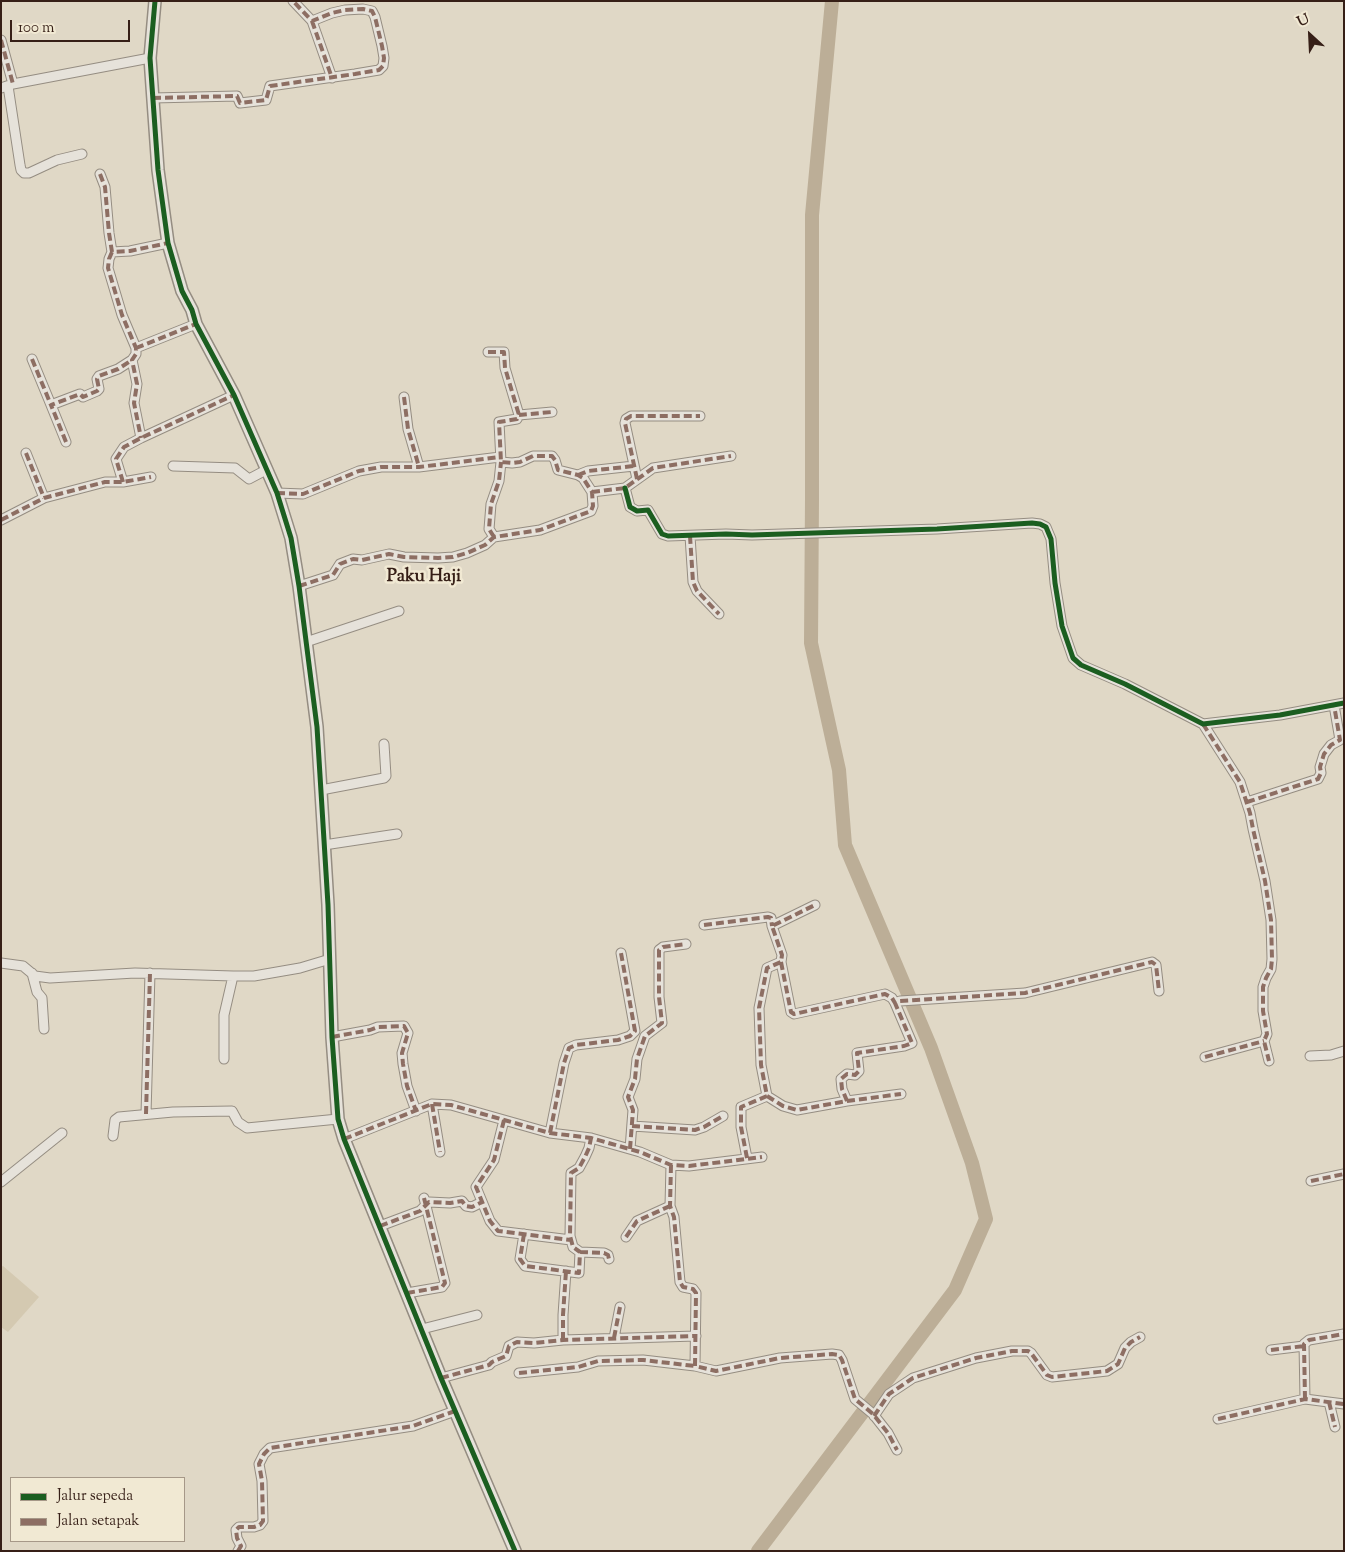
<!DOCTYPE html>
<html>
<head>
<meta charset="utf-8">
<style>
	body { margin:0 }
	#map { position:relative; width:1345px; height:1552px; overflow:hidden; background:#e0d8c6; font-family:"Sorts Mill Goudy",serif }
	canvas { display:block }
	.frame { position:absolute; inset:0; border:2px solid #361f17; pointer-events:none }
	.legend { position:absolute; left:10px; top:1477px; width:175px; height:65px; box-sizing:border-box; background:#f1e9d3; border:1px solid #a69888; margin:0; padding:6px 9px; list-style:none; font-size:15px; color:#361f17 }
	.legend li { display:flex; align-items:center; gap:10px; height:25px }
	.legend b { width:25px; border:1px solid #a69888 }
	.north { position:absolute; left:1285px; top:10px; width:50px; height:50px; -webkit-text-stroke:4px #f1e9d3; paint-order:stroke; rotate:335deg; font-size:14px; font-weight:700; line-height:20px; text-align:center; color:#361f17 }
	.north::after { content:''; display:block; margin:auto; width:18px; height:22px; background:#361f17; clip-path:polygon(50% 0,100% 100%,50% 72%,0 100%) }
	.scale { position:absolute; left:10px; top:20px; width:120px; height:22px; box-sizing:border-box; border:2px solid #361f17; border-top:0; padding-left:6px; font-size:15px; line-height:18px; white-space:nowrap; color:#361f17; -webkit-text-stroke:4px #f1e9d3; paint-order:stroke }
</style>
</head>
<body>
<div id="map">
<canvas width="1345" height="1552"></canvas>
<div class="frame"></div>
<ul class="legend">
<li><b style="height:6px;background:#1b5e20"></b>Jalur sepeda</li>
<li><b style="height:6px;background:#8d6e63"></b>Jalan setapak</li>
</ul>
<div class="north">U</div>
<div class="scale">100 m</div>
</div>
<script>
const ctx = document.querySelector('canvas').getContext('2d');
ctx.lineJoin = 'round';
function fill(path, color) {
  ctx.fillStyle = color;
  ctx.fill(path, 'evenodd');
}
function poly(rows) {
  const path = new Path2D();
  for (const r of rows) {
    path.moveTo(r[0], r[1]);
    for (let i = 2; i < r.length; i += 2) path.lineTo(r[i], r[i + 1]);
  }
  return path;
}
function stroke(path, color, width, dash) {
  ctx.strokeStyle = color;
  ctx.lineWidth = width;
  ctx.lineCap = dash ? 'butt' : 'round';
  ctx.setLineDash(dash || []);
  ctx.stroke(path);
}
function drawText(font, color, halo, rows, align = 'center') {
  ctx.font = font + ' "Sorts Mill Goudy",serif';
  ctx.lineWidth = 5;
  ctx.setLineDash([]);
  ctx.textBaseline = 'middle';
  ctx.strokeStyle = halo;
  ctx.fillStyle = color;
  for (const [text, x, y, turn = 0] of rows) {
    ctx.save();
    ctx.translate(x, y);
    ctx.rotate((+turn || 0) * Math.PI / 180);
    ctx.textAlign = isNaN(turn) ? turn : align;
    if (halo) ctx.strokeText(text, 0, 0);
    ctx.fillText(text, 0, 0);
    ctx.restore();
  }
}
fill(poly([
	[3,1266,39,1297,8,1332,1,1327,1,1267]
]), '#d4c9b1');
stroke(poly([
	[758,1551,955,1290,986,1219,972,1163,931,1048,845,845,839,770,811,643,812,499,812,215,832,1]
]), '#bcae97', 14);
const minor = poly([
	[312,21,332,78],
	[1,40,13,84],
	[8,86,20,165,21,170,24,173,29,173,57,160,82,154],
	[1,88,13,84,150,58],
	[153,98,237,96,240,103,266,100,270,86,355,74,379,70,383,66,384,58,382,46,375,17,372,11,363,9,345,10,332,13,312,21,293,1],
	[100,174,105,187,109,233,112,252,130,251,168,243],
	[112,252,109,259,108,268,122,315,136,348,136,354,132,360,137,384,134,403,141,438],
	[136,348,196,324],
	[488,352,504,352,505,368,519,415],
	[32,359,51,405],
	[404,397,408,429,419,467],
	[66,442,51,405,80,394,83,397,97,391,99,389,97,379,99,376,118,369,132,360],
	[26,453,44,498],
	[173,466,235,468,249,479,266,470],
	[578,475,588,471,634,466],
	[637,479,625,423,626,419,631,416,700,416],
	[123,482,116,459,124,447,141,438,234,395],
	[625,488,630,507,637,511,648,510,662,534,668,536,726,534,752,535,937,529,1032,523,1040,524,1046,527,1051,539,1055,583,1062,626,1073,658,1081,665,1125,684,1203,724,1280,715,1344,703],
	[592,492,625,488,653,468,731,456],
	[277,493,303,494,359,471,381,467,419,467,500,457],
	[1,520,44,498,105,482,123,482,151,477],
	[690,536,693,582,697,591,719,614],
	[494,537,489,529,491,504,499,481,501,462],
	[299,586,333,575,340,564,353,559,362,560,389,554,404,557,438,558,453,557,467,553,485,545,494,537,540,530,591,511,593,506,592,492,583,478,578,475,558,470,555,460,552,456,533,456,520,462,512,463,501,462,499,422,517,419,519,415,552,412],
	[306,642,399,611],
	[1203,724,1240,782,1250,813,1253,829,1265,881,1271,920,1272,959,1271,969,1266,978,1263,987,1263,1011,1267,1034,1264,1041,1269,1061],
	[321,790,384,778,386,776,384,744],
	[1247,802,1318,779,1321,773,1320,767,1324,754,1331,745,1340,740,1334,705],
	[324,845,397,834],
	[704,925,768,917,771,918,772,926],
	[781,962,791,1012,794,1014,885,994,892,998,895,1003],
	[1,963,23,966,35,976,50,978,135,973,233,976,254,976,300,968,330,959],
	[32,973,37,992,42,998,44,1029],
	[332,1037,370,1030,378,1027,404,1026,408,1033,402,1053,403,1064,407,1086,416,1111],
	[1310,1056,1331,1055,1344,1051],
	[1205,1057,1264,1041],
	[224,1059,224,1015,233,976],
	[767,1096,783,1106,797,1110,847,1101,842,1089,841,1079,847,1074,855,1075,859,1071,857,1053,904,1046,912,1043,895,1003,900,1001,1025,993,1152,962,1156,965,1159,991],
	[847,1101,901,1094],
	[432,1104,440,1152],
	[146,1114,150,973],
	[504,1120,494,1160,476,1187,490,1221,498,1231,571,1240],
	[632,1126,695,1130,704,1127,723,1116],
	[550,1133,564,1063,569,1048,576,1045,618,1040,630,1036,635,1031,621,953],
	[113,1136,115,1120,119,1117,173,1112,232,1111,238,1122,247,1128,338,1119],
	[344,1139,432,1104,451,1105,550,1133,591,1138,640,1152,671,1165,689,1166,762,1157],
	[630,1149,633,1110,628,1097,635,1079,637,1059,645,1036,662,1023,659,997,659,950,663,947,686,944],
	[747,1158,741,1127,741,1107,767,1096,761,1065,759,1008,767,968,781,962,782,955,772,926,815,905],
	[671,1165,670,1206,674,1217,680,1282,683,1287,693,1289,696,1293,695,1366,716,1371,780,1358,832,1354,839,1355,842,1360,855,1399,873,1414,888,1433,897,1450],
	[1311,1181,1344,1174],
	[1,1182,62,1133],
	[380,1226,420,1211,429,1202,450,1203,462,1201,466,1206,472,1207,482,1202],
	[524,1234,520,1259,525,1266,579,1273,580,1252,573,1247,570,1236,571,1173,579,1168,585,1157,589,1148,591,1138],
	[626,1237,637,1221,670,1206],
	[580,1252,604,1253,608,1255,609,1259],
	[407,1293,442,1287,445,1283,424,1198],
	[422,1329,477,1315],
	[614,1338,620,1307],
	[563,1340,563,1315,566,1271],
	[1271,1350,1304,1346],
	[519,1373,578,1367,598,1361,643,1360,695,1366],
	[441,1378,489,1365,492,1362,506,1356,509,1346,517,1342,534,1343,563,1340,696,1336],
	[1305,1399,1304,1344,1309,1340,1344,1334],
	[1329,1402,1335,1427],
	[874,1416,889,1394,913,1378,976,1358,1012,1351,1028,1351,1031,1353,1047,1375,1052,1377,1107,1371,1118,1364,1125,1348,1131,1342,1140,1337],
	[1218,1419,1305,1399,1344,1404],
	[238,1551,241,1546,237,1538,236,1530,239,1527,254,1527,260,1525,263,1521,262,1481,259,1464,264,1454,270,1448,413,1426,455,1411]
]);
const tertiary = poly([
	[155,1,150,58,158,170,168,243,182,291,192,310,196,324,234,395,277,493,291,538,299,586,317,727,328,905,332,1037,338,1119,344,1139,441,1378,515,1551]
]);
stroke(minor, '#958d82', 11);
stroke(tertiary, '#958d82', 14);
stroke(minor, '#e6e2da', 9);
stroke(tertiary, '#e6e2da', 11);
stroke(poly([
	[312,21,332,78],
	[1,40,13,84],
	[153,98,237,96,240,103,266,100,270,86,355,74,379,70,383,66,384,58,382,46,375,17,372,11,363,9,345,10,332,13,312,21,293,1],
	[100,174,105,187,109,233,112,252,130,251,168,243],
	[112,252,109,259,108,268,122,315,136,348,136,354,132,360,137,384,134,403,141,438],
	[136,348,196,324],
	[488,352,504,352,505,368,519,415],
	[32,359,51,405],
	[404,397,408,429,419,467],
	[66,442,51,405,80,394,83,397,97,391,99,389,97,379,99,376,118,369,132,360],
	[26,453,44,498],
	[578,475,588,471,634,466],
	[637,479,625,423,626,419,631,416,700,416],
	[123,482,116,459,124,447,141,438,234,395],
	[592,492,625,488,653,468,731,456],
	[277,493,303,494,359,471,381,467,419,467,500,457],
	[1,520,44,498,105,482,123,482,151,477],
	[690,536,693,582,697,591,719,614],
	[494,537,489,529,491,504,499,481,501,462],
	[299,586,333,575,340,564,353,559,362,560,389,554,404,557,438,558,453,557,467,553,485,545,494,537,540,530,591,511,593,506,592,492,583,478,578,475,558,470,555,460,552,456,533,456,520,462,512,463,501,462,499,422,517,419,519,415,552,412],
	[1203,724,1240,782,1250,813,1253,829,1265,881,1271,920,1272,959,1271,969,1266,978,1263,987,1263,1011,1267,1034,1264,1041,1269,1061],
	[1247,802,1318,779,1321,773,1320,767,1324,754,1331,745,1340,740,1334,705],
	[704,925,768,917,771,918,772,926],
	[781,962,791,1012,794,1014,885,994,892,998,895,1003],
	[332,1037,370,1030,378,1027,404,1026,408,1033,402,1053,403,1064,407,1086,416,1111],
	[1205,1057,1264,1041],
	[767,1096,783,1106,797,1110,847,1101,842,1089,841,1079,847,1074,855,1075,859,1071,857,1053,904,1046,912,1043,895,1003,900,1001,1025,993,1152,962,1156,965,1159,991],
	[847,1101,901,1094],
	[432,1104,440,1152],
	[146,1114,150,973],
	[504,1120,494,1160,476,1187,490,1221,498,1231,571,1240],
	[632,1126,695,1130,704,1127,723,1116],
	[550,1133,564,1063,569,1048,576,1045,618,1040,630,1036,635,1031,621,953],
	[344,1139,432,1104,451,1105,550,1133,591,1138,640,1152,671,1165,689,1166,762,1157],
	[630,1149,633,1110,628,1097,635,1079,637,1059,645,1036,662,1023,659,997,659,950,663,947,686,944],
	[747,1158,741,1127,741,1107,767,1096,761,1065,759,1008,767,968,781,962,782,955,772,926,815,905],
	[671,1165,670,1206,674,1217,680,1282,683,1287,693,1289,696,1293,695,1366,716,1371,780,1358,832,1354,839,1355,842,1360,855,1399,873,1414,888,1433,897,1450],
	[1311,1181,1344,1174],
	[380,1226,420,1211,429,1202,450,1203,462,1201,466,1206,472,1207,482,1202],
	[524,1234,520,1259,525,1266,579,1273,580,1252,573,1247,570,1236,571,1173,579,1168,585,1157,589,1148,591,1138],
	[626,1237,637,1221,670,1206],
	[580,1252,604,1253,608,1255,609,1259],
	[407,1293,442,1287,445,1283,424,1198],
	[614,1338,620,1307],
	[563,1340,563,1315,566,1271],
	[1271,1350,1304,1346],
	[519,1373,578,1367,598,1361,643,1360,695,1366],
	[441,1378,489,1365,492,1362,506,1356,509,1346,517,1342,534,1343,563,1340,696,1336],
	[1305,1399,1304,1344,1309,1340,1344,1334],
	[1329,1402,1335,1427],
	[874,1416,889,1394,913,1378,976,1358,1012,1351,1028,1351,1031,1353,1047,1375,1052,1377,1107,1371,1118,1364,1125,1348,1131,1342,1140,1337],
	[1218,1419,1305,1399,1344,1404],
	[238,1551,241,1546,237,1538,236,1530,239,1527,254,1527,260,1525,263,1521,262,1481,259,1464,264,1454,270,1448,413,1426,455,1411]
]), '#8d6e63', 4, [8, 4]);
stroke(poly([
	[155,1,150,58,158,170,168,243,182,291,192,310,196,324,234,395,277,493,291,538,299,586,317,727,328,905,332,1037,338,1119,344,1139,441,1378,515,1551],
	[625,488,630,507,637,511,648,510,662,534,668,536,726,534,752,535,937,529,1032,523,1040,524,1046,527,1051,539,1055,583,1062,626,1073,658,1081,665,1125,684,1203,724,1280,715,1344,703]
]), '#1b5e20', 5);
drawText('bold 18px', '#361f17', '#f1e9d3', [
	["Paku Haji",424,578]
]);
</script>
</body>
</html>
